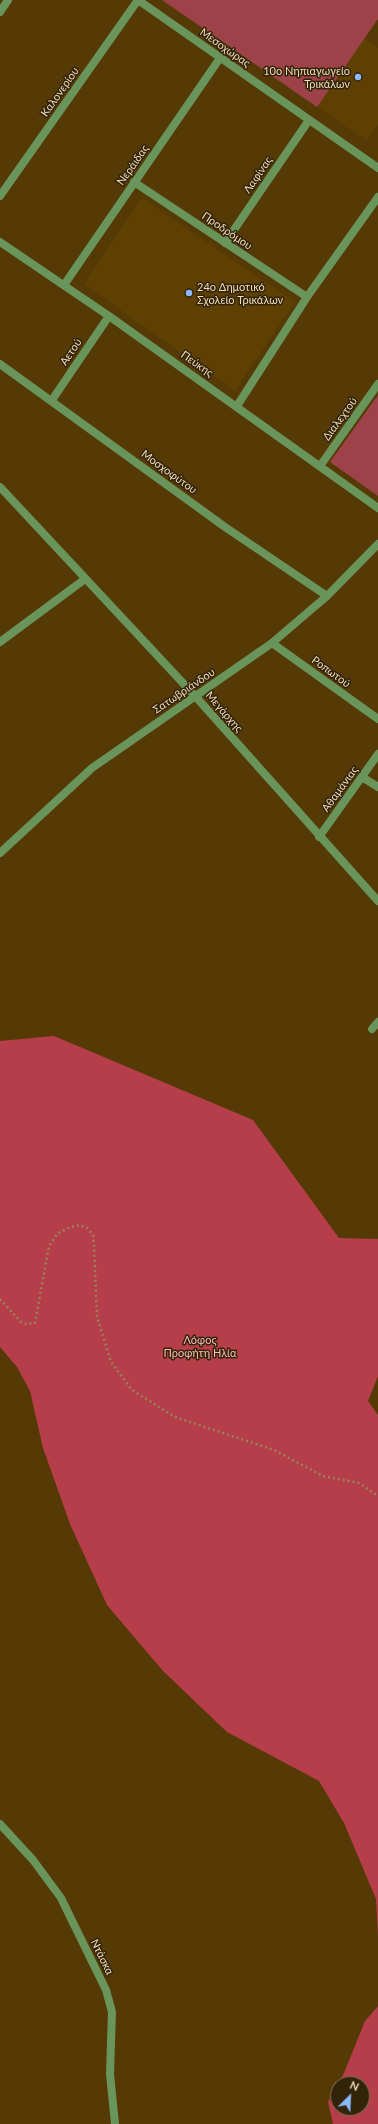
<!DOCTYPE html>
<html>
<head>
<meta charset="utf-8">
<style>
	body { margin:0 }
	#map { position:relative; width:378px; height:2124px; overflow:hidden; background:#553a06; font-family:Lato,sans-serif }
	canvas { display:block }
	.north { position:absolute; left:330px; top:2076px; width:40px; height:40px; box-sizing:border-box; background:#322309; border:1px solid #7e6d51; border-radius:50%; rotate:24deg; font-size:11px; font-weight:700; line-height:16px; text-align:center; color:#f0dcbe }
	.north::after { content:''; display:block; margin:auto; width:14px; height:18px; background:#8cb9fc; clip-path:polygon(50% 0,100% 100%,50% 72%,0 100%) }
</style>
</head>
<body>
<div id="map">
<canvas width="378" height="2124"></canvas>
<div class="north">N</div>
</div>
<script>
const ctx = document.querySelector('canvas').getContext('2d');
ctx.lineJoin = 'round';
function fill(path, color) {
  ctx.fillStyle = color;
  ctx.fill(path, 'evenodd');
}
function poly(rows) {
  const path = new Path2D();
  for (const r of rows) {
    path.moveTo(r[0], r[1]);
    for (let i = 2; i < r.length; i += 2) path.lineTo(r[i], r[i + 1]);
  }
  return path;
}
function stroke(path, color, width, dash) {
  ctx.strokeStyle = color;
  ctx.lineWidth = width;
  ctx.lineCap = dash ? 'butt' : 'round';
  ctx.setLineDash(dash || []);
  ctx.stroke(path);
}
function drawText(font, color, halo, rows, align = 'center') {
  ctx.font = font + ' Lato,sans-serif';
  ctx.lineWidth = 3;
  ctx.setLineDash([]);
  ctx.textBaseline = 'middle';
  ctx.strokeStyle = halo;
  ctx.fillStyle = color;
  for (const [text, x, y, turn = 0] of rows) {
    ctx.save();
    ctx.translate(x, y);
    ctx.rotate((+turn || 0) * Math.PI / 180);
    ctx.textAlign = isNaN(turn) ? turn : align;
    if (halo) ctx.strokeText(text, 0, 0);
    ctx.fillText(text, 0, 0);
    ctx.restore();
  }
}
fill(poly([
	[364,38,378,48,378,125,367,141,317,107],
	[142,198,295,302,235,391,84,284]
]), '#5e4002');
fill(poly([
	[162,0,378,0,378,19,317,107],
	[378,395,378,496,330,462]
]), '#9e4249');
fill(poly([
	[54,1036,253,1120,339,1238,378,1239,378,1376,368,1401,378,1415,378,1937,376,1899,344,1823,319,1781,227,1732,163,1671,107,1605,70,1524,43,1448,30,1391,17,1367,0,1347,0,1041],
	[378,2006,378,2124,333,2124,328,2102,344,2073,365,2021],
	[338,2084,362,2084,362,2108,338,2108]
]), '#b53e4a');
stroke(poly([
	[0,1299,21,1322,26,1324,35,1323,49,1246,57,1234,70,1227,80,1225,87,1228,93,1235,94,1246,97,1317,111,1362,132,1390,175,1417,274,1450,323,1476,359,1483,378,1496]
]), '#9a8258', 2.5, [2, 3]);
stroke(poly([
	[138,0,378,168],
	[0,12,8,0],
	[134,182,307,297],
	[0,196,138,0],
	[0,242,109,316,378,508],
	[225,243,309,120],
	[64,285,220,58],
	[0,364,225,527,327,596],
	[52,400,109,316],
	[237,406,307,297,378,197],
	[320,466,378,384],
	[0,487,196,697,378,901],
	[0,642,85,579],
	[272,643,378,719],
	[362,777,378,787],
	[319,837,378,754],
	[372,1029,378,1022],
	[0,1824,33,1860,61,1898,106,1990,112,2012,110,2074,115,2124]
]), '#69955b', 8);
stroke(poly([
	[0,853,92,768,272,643,327,596,378,544]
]), '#69955b', 8);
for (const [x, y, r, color] of [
	[358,77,4,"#8cb9fc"],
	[189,293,4,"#8cb9fc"]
]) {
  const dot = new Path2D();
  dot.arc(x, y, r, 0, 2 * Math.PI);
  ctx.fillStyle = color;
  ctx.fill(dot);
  stroke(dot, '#322309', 1.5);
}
drawText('11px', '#f0dcbe', '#322309', [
	["Μεσοχώρας",225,48,35],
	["Καλονερίου",60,92,-55],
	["Νεράιδας",133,165,-55],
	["Λαφίνας",258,175,-56],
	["Προδρόμου",227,231,34],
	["Αετού",71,352,-56],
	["Πεύκης",197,364,35],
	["Διαλεχτού",340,419,-54],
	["Μοσχοφύτου",169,472,36],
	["Ροπωτού",331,672,36],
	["Σατωβριάνδου",184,691,-34],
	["Μεγάρχης",224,712,49],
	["Αθαμάνιας",340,789,-54],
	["Ντάσκα",102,1957,64]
]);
drawText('11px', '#f0dcbe', '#322309', [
	["10ο Νηπιαγωγείο",350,71],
	["Τρικάλων",350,84],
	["24ο Δημοτικό",197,287,"left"],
	["Σχολείο Τρικάλων",197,300,"left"]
], 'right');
drawText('11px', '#fabbbc', '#322309', [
	["Λόφος",200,1340],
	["Προφήτη Ηλία",200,1353]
]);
</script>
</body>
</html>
